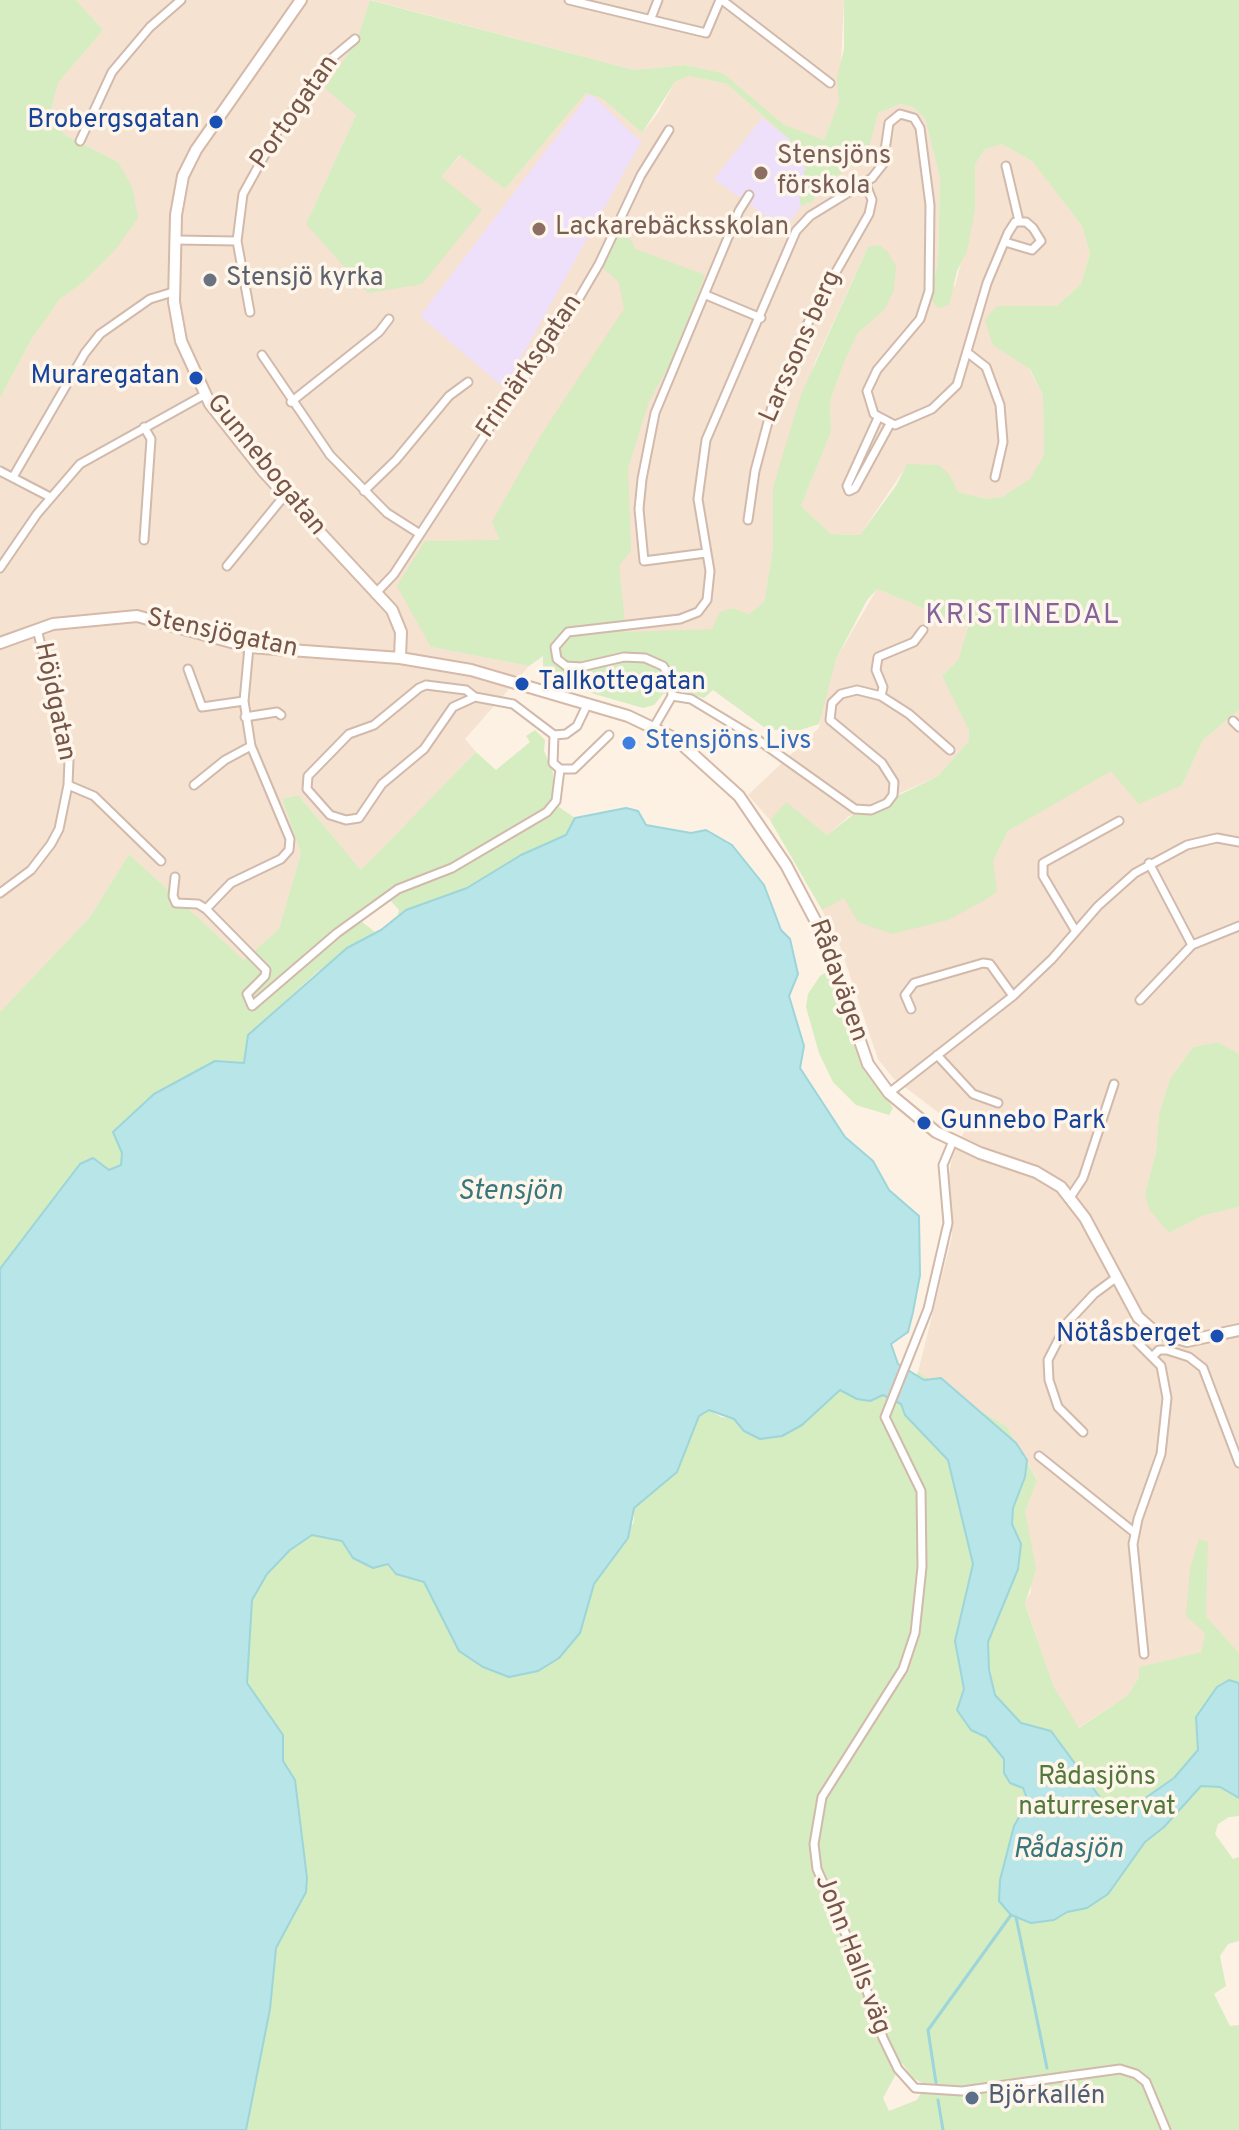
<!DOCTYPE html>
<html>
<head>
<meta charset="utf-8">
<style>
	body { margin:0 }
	canvas { display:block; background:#fdf1e3 }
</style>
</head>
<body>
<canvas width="1239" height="2130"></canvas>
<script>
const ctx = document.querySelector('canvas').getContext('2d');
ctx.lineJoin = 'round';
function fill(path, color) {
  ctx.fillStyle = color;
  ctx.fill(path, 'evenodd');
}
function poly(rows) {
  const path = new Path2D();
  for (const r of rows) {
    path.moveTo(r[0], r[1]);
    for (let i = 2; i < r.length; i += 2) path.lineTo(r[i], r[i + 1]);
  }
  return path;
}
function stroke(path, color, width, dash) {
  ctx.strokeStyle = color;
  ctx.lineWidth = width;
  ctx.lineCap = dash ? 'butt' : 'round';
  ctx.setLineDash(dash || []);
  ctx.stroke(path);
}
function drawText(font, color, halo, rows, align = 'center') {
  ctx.font = font + ' Overpass,sans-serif';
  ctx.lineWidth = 7;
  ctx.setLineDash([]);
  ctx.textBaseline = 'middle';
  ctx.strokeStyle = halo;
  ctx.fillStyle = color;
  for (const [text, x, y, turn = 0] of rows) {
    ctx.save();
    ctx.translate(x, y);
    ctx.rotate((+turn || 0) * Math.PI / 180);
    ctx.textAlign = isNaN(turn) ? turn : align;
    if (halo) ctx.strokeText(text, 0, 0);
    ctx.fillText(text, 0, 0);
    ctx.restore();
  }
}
fill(poly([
	[76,0,370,0,357,40,356,115,306,224,441,177,461,155,505,189,586,93,603,99,642,133,658,113,675,82,689,76,727,84,789,139,813,201,820,187,867,157,878,113,900,104,913,107,925,118,940,178,938,262,930,298,955,286,975,210,975,165,984,150,1002,144,1032,161,1082,226,1090,253,1081,284,1057,306,997,306,1043,396,1044,455,1031,479,1002,497,987,499,958,492,950,475,907,465,860,535,831,534,801,506,831,432,830,401,845,360,858,333,884,310,868,247,815,362,773,487,773,549,764,602,749,614,732,608,712,629,431,647,529,666,465,739,476,752,361,870,298,795,282,799,301,853,279,929,244,960,129,854,90,917,0,1012,0,398,31,340,60,299,82,283,118,162,67,136,49,119,58,83,103,30],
	[372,0,844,0,839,103,824,140,783,124,723,73,685,65,634,70],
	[877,589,968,627,958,660,942,676,969,730,969,741,938,776,849,816,827,835,786,803,770,820,748,795,819,728,824,696,836,659],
	[1239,710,1239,1054,1218,1042,1193,1047,1170,1079,1159,1114,1156,1152,1145,1194,1169,1233,1202,1216,1239,1207,1239,1653,1206,1616,1208,1543,1205,1633,1201,1652,1139,1667,1139,1677,1128,1695,1078,1728,1054,1687,1025,1603,1031,1592,1025,1512,1037,1479,1007,1427,918,1372,952,1236,949,1175,952,1158,964,1132,893,1078,878,1059,840,946,822,910,844,897,993,861,1008,831,1111,770,1182,785,1203,740]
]), '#f5e2d1');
fill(poly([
	[590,93,641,142,504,388,420,316],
	[762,118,789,139,805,167,799,195,801,206,784,229,714,179]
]), '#eee0fa');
fill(poly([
	[0,0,76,0,103,30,58,83,49,119,67,136,118,162,132,187,138,218,115,250,82,283,60,299,31,340,0,398],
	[370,0,634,70,685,65,723,73,783,124,824,140,839,102,837,78,844,49,844,0,1239,0,1239,710,1203,740,1182,785,1139,804,1111,771,1008,831,993,861,997,891,985,900,948,920,892,934,858,922,844,898,822,910,770,820,786,802,827,835,863,807,871,809,938,776,969,741,969,730,942,676,958,660,968,627,877,589,867,600,836,659,819,724,800,730,768,730,713,690,704,698,682,691,663,694,654,705,643,708,584,691,543,673,543,656,529,666,431,647,397,586,425,541,500,540,492,522,541,435,624,309,619,282,602,267,623,222,635,249,705,275,674,357,649,401,628,468,631,550,619,566,626,632,712,629,720,612,732,608,749,614,764,602,773,549,773,487,801,395,868,247,879,245,887,251,896,266,894,290,884,310,858,333,845,360,830,401,831,432,801,506,831,534,860,535,896,486,907,464,939,465,950,475,958,492,987,499,1002,497,1030,479,1044,455,1043,396,1030,369,993,345,985,320,997,306,1057,306,1081,284,1090,253,1082,226,1032,161,1002,144,984,150,975,165,975,210,967,251,957,271,949,305,938,308,930,298,938,262,940,178,925,118,913,107,900,104,878,113,867,157,820,187,813,201,801,206,799,195,805,167,789,139,727,84,689,76,675,82,642,133,603,99,586,93,505,189,460,155,441,177,482,210,422,284,368,293,306,224,356,115,325,88,357,40],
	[535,730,545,740,544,751,553,772,553,803,575,818,566,835,521,855,467,888,406,910,397,918,399,910,389,899,361,921,375,932,316,973,248,1035,244,1063,215,1061,154,1094,113,1132,122,1153,121,1165,109,1170,80,1164,0,1269,0,1012,90,917,129,854,244,960,279,929,301,853,282,799,298,795,361,870,476,752,496,770,530,742,526,736],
	[830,970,859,1058,893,1108,889,1115,856,1105,833,1082,819,1053,806,1007,808,994,820,976],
	[1218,1042,1239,1054,1239,1207,1202,1216,1169,1233,1149,1209,1145,1194,1156,1152,1159,1114,1170,1079,1193,1047],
	[918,1372,1007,1427,1037,1480,1025,1512,1036,1569,1025,1604,1054,1687,1079,1728,1128,1695,1139,1677,1139,1667,1201,1652,1205,1633,1186,1616,1190,1569,1199,1539,1208,1542,1206,1616,1239,1653,1239,1796,1211,1779,1197,1782,1054,1920,1067,1912,1087,1908,1108,1894,1145,1842,1164,1827,1201,1786,1206,1784,1221,1787,1239,1798,1239,1816,1229,1817,1218,1824,1215,1834,1233,1859,1239,1857,1239,1941,1228,1944,1220,1956,1226,1986,1214,1994,1230,2026,1239,2025,1239,2130,246,2130,276,1948,306,1892,307,1878,295,1780,283,1761,283,1735,247,1683,252,1600,267,1574,290,1550,312,1535,342,1541,353,1558,373,1568,388,1564,396,1574,424,1582,459,1651,483,1667,509,1677,580,1633,594,1584,634,1522,634,1508,677,1472,699,1416,709,1410,721,1417,734,1419,744,1431,823,1404,840,1389,870,1401,883,1395,902,1404],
	[902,2063,913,2078,926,2085,917,2100,889,2111,883,2098]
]), '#d6ecc1');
const water = poly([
	[626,808,638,811,646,825,691,833,706,830,732,845,764,885,781,930,790,939,798,974,789,996,804,1046,800,1068,845,1137,873,1161,889,1190,919,1216,920,1275,913,1312,908,1332,891,1344,898,1364,924,1380,941,1378,1016,1443,1027,1460,1025,1477,1013,1508,1012,1524,1021,1544,1018,1569,988,1642,989,1670,995,1695,1021,1723,1051,1731,1110,1811,1131,1808,1174,1778,1198,1750,1196,1717,1217,1687,1229,1680,1239,1683,1239,1798,1220,1787,1201,1786,1164,1827,1145,1842,1108,1894,1087,1908,1067,1912,1054,1920,1031,1923,1011,1915,999,1901,1000,1880,1014,1826,1028,1801,1023,1788,1010,1783,1004,1773,1004,1759,986,1737,971,1730,957,1710,964,1689,955,1641,973,1564,948,1460,905,1415,901,1404,883,1395,870,1401,857,1399,840,1390,802,1425,782,1436,760,1439,744,1431,734,1419,709,1410,699,1416,677,1472,634,1508,628,1538,594,1584,580,1633,559,1658,538,1671,509,1677,483,1667,459,1651,424,1582,396,1574,388,1564,373,1568,353,1558,342,1541,312,1535,290,1550,267,1574,252,1600,247,1683,283,1735,283,1761,295,1780,307,1878,306,1892,276,1948,270,2009,246,2130,0,2130,0,1269,80,1164,93,1158,109,1170,121,1165,122,1153,113,1132,154,1094,215,1061,244,1063,248,1035,347,948,381,930,406,910,467,888,521,855,566,835,575,818,626,808]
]);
fill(water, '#b7e5e8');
stroke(water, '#9cd5da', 2);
stroke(poly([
	[1016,1917,1047,2068],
	[936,2083,928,2030,1011,1915],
	[938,2100,943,2130]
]), '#9cd5da', 3);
const street = poly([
	[569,0,706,33,720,0],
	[722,0,830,83],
	[651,18,658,0],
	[80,141,112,72,150,27,181,0],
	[1006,166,1019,221],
	[175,240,237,241],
	[706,295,761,318],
	[250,312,237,241,243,194,279,129,331,59,355,39],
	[968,353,986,367,1000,405,1003,442,995,477],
	[262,355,330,455,387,513,420,534],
	[291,402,379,332,389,319],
	[878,418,847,486,849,491,855,488,890,424],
	[0,471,50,497],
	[13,477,85,353,100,334,150,299,173,292],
	[364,491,396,460,449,396,468,382],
	[748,520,755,471,773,403,812,314,869,214,872,200,865,182],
	[144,540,151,439,144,427],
	[706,553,644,561,639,509,642,479,655,413,739,211,749,195],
	[227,566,285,495],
	[0,568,37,514,80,464,204,395],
	[375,594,394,574,499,413,565,322,599,264,641,175,669,130],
	[188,669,202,707,244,701],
	[426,685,466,690,475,697,453,707,424,749,382,784,359,818,346,820,330,815,307,789,308,776,349,734,374,725,419,688,426,685],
	[672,696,691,699,754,737,855,809,871,810,887,803,893,795,894,782,882,763,830,720,832,703,841,694,857,690,881,696,909,714,950,750],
	[881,696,883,687,876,670,878,657,914,642,923,630],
	[475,697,513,704,554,735],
	[588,703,577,726,566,734,554,735,553,763,560,769,574,769,609,735],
	[245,717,277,712,281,715],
	[1233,721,1239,727],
	[654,727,672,696,671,678,663,666,645,658,624,657,581,667,566,666,557,659,555,647,568,632,680,619,698,612,707,600,710,571,698,499,706,440,796,231,810,216,872,178,883,164,889,123,900,114,914,118,920,128,930,205,929,291,920,319,877,370,867,391,874,414,895,425,932,409,957,385,987,283,1008,233,1015,222,1026,222,1033,228,1041,241,1032,250,1005,242],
	[68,785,94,796,161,861],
	[194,785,225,760,251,746],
	[1149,863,1192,945,1239,926],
	[175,877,173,896,176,903,198,904,206,909,266,970,265,976,247,994,252,1006,337,933,398,889,452,868,547,812,556,801,560,769],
	[0,893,31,870,51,844,59,829,68,785,69,760,37,629],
	[206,909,231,883,281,859,289,850,290,839,251,746,244,701,249,647],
	[1075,930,1043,876,1043,863,1119,821],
	[1140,1000,1192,945],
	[911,1009,905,995,914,983,983,963,990,964,1013,996],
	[937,1055,973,1094,998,1103],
	[889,1093,1013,996,1052,959,1098,906,1135,873,1187,845,1217,838,1239,842],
	[953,1141,943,1165,948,1223,928,1309,885,1417,921,1491,922,1567,915,1633,903,1669,822,1797,814,1844,817,1869,854,1953,883,2038,898,2069,915,2088,962,2091,1120,2069,1136,2074,1146,2082,1166,2130],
	[1071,1196,1083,1178,1114,1084],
	[1153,1356,1159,1350,1167,1350,1189,1357,1203,1368,1239,1463],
	[1083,1432,1058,1407,1049,1380,1048,1360,1067,1323,1094,1294,1117,1277],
	[1039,1456,1135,1533],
	[1144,1654,1133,1544,1138,1519,1161,1454,1167,1398,1161,1366,1135,1340,1145,1324]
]);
const secondary = poly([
	[301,0,196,150,183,176,176,215,174,302,181,341,210,404,263,471,392,610,401,632,400,658],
	[0,643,53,624,137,616,249,647,400,658,471,670,628,716,676,739,739,796,786,865,824,937,868,1064,889,1093,936,1132,980,1153,1036,1172,1061,1187,1085,1218,1138,1317,1155,1332,1187,1341,1239,1330]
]);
stroke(street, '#d1baac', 11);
stroke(secondary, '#d5b9a9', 14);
stroke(street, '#fff', 7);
stroke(secondary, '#fff', 10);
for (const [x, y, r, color] of [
	[216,122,8,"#1a4fb4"],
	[761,173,8,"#8d6e63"],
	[539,229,8,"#8d6e63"],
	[210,280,8,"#6b7280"],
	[196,378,8,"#1a4fb4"],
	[522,684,8,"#1a4fb4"],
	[629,743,8,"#3f7fe0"],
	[924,1123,8,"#1a4fb4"],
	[1217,1336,8,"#1a4fb4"],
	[972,2098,8,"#5c6f8a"]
]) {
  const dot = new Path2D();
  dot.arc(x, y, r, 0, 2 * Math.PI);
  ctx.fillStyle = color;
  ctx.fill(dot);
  stroke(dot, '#fff6eb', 3);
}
drawText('26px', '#775548', '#fff6eb', [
	["Portogatan",296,113,-55],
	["Larssons berg",802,347,-66],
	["Frimärksgatan",531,367,-56],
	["Gunnebogatan",265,466,51],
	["Stensjögatan",222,635,12],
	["Höjdgatan",53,702,78],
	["Rådavägen",837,981,70],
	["John Halls väg",851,1955,69]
]);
drawText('26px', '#164399', '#fff6eb', [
	["Brobergsgatan",200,122],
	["Muraregatan",180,378],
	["Tallkottegatan",538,684,"left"],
	["Gunnebo Park",940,1123,"left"],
	["Nötåsberget",1201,1336]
], 'right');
drawText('26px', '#785e54', '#fff6eb', [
	["Stensjöns",777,158],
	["förskola",777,188],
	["Lackarebäcksskolan",555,229]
], 'left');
drawText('26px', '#5b616d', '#fff6eb', [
	["Stensjö kyrka",226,280]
], 'left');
drawText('26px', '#366cbe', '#fff6eb', [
	["Stensjöns Livs",645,743]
], 'left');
drawText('26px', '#52783c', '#fff6eb', [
	["Rådasjöns",1097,1779],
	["naturreservat",1097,1809]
]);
drawText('26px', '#4e5e75', '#fff6eb', [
	["Björkallén",988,2098]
], 'left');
ctx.letterSpacing = '2px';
drawText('28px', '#84639b', '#fff6eb', [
	["KRISTINEDAL",1023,617]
]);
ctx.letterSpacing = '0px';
drawText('italic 28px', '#3a777d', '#fff6eb', [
	["Stensjön",510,1193],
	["Rådasjön",1068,1851]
]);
</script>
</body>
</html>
